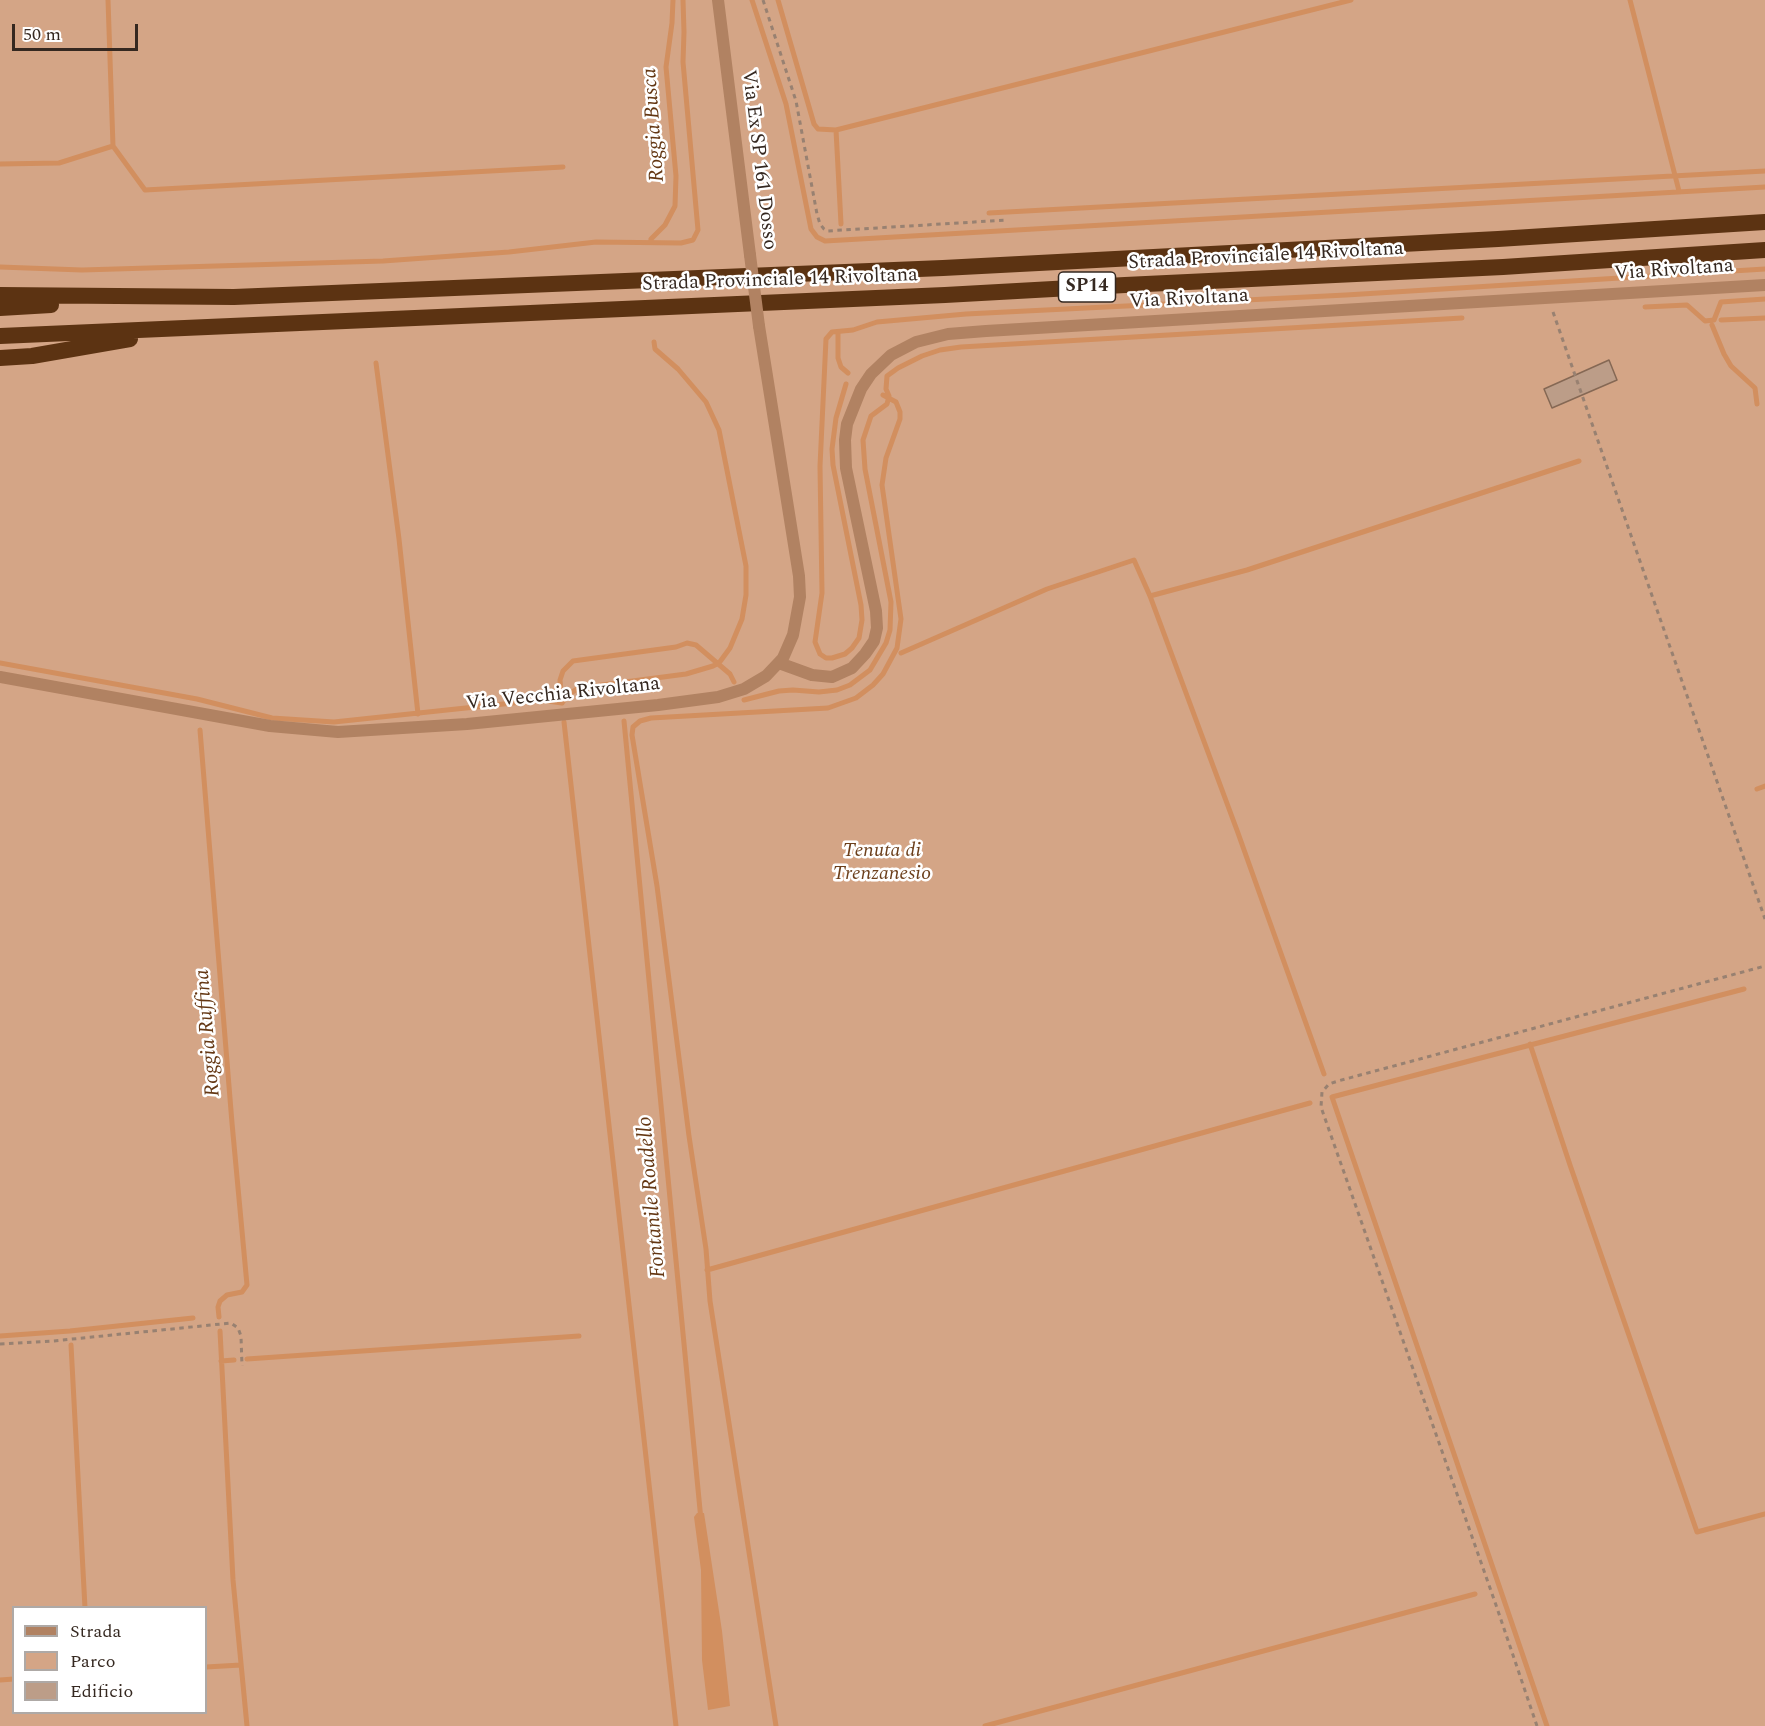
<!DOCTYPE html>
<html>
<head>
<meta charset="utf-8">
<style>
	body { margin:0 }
	#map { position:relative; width:1765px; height:1726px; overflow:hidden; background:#fbdac3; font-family:Spectral,serif }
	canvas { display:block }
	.legend { position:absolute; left:12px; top:1606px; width:195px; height:108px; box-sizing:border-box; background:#fff; border:2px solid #aea9a6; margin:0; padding:8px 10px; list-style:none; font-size:18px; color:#352820 }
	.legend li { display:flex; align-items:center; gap:12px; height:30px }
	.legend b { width:30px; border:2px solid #aea9a6 }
	.scale { position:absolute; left:12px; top:24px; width:126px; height:27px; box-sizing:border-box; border:3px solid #352820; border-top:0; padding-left:8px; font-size:18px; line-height:21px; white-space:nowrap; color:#352820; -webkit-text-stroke:4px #fff; paint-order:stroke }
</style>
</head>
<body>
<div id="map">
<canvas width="1765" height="1726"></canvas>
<ul class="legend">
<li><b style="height:8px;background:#b18262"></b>Strada</li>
<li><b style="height:16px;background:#d4a586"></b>Parco</li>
<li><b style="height:16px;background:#bc9d88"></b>Edificio</li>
</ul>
<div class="scale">50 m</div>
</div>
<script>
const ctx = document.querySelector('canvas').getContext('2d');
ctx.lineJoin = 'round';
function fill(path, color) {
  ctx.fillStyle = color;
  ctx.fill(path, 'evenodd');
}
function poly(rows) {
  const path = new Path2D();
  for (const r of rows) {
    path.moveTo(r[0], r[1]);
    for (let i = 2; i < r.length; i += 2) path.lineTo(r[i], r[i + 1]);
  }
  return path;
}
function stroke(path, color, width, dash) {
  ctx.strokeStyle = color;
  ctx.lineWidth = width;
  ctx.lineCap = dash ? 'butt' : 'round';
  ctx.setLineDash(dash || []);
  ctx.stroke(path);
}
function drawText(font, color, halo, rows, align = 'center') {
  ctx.font = font + ' Spectral,serif';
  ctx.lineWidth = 5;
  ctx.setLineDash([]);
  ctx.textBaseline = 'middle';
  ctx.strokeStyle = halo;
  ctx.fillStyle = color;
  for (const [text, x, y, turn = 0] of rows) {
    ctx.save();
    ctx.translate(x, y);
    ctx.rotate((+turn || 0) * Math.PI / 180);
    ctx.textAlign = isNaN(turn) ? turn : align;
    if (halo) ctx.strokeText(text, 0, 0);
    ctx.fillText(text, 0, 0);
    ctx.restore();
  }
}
fill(poly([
	[0,0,1765,0,1765,1726,0,1726],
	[14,1608,206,1608,206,1712,14,1712]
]), '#d4a586');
fill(poly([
	[697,1513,704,1513,722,1631,730,1706,708,1710,702,1660,701,1570,694,1517]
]), '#d28f5f');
stroke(poly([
	[752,0,786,104,811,229,817,237,825,241,1765,187],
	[778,0,814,124,818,129,836,130,1351,0],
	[1630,0,1679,191],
	[836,130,841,224],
	[113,146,145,190,563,167],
	[0,164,59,163,113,146,108,0],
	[989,213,1765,171],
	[651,239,665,225,675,206,676,176,666,67,672,23,673,0],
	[0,267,82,270,383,261,509,252,596,242,681,243,693,240,698,230,683,62,684,32,683,0],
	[1645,307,1687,305,1705,321,1714,320,1721,302,1765,299],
	[1721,320,1765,318],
	[1712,325,1724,354,1731,366,1755,388,1757,404],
	[838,332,838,358,841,367,848,373],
	[376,363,399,539,418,714],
	[846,384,836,418,832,449,833,465,861,605,862,620,859,638,852,648,845,654,832,658,826,658,820,654,815,642,822,593,820,466,826,339,832,332,853,330,877,322,966,314,1346,295,1765,269],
	[1150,596,1247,570,1579,461],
	[901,653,1047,589,1134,560,1150,596,1238,833,1324,1074],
	[0,663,197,699,272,718,334,722,541,700,562,703],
	[744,700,779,691,793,690,819,692,837,690,850,685,870,670,886,643,890,630,891,602,865,469,863,440,871,416,887,404,889,396,886,389,887,376,898,368,922,356,940,350,961,347,1462,318],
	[562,703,569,694,579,688,686,674,713,666,719,663,730,648,742,619,746,595,746,566,719,430,706,402,678,369,655,349,654,342],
	[562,703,560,680,563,671,573,661,676,647,687,643,696,645,730,674,734,682],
	[624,721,701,1520],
	[564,722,676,1726],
	[200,730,232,1123,247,1285,242,1292,227,1295,220,1301,218,1307,219,1317],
	[1757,789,1765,786],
	[1530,1044,1570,1165,1697,1532,1765,1514],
	[707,1270,1310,1103],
	[220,1331,233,1580,247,1726],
	[0,1336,70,1331,193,1318],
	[71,1345,85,1608],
	[247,1359,579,1336],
	[221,1361,234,1360],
	[206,1667,241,1665],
	[0,1680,14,1679],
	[776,1726,710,1301,706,1249,689,1136,657,886,632,735,633,727,640,721,651,718,828,708,856,698,873,685,883,674,897,648,901,619,882,485,886,458,900,419,900,412,896,402,883,395],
	[985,1726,1475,1594],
	[1547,1726,1332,1097,1744,989]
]), '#d28f5f', 5);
const building = poly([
	[1609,360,1617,380,1552,408,1544,389,1609,360]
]);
fill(building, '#bc9d88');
stroke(building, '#856854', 1.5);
stroke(poly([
	[763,0,796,101,817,214,820,224,824,229,827,231,1007,220],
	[1553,312,1765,919],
	[0,1344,53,1341,231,1323,238,1328,241,1336,242,1366],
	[1537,1726,1496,1605,1321,1107,1322,1092,1329,1084,1338,1081,1765,966]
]), '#988171', 3, [4.5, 4.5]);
stroke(poly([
	[718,0,750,255],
	[779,663,812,675,832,677,852,668,865,654,874,641,877,628,876,611,846,468,845,440,847,424,861,389,871,374,891,355,916,342,948,334,986,331,1765,285],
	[0,677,270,726,338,732,467,724,658,705,718,697,744,689,766,676,783,658,793,635,800,597,799,576,759,326]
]), '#b18262', 12);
stroke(poly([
	[0,295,234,297,943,268,1498,239,1765,222],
	[0,308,51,305],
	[0,336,945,295,1125,285,1503,267,1765,250],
	[0,358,32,356,130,339]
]), '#5c3312', 16);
stroke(poly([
	[750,255,759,326]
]), '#b18262', 12);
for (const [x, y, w] of [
	[1087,287,57]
]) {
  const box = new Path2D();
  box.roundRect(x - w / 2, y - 15, w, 30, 4.5);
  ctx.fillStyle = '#fff';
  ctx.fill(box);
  stroke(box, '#352820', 1.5);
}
drawText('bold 18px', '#352820', null, [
	["SP14",1087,287]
]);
drawText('20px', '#352820', '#fff', [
	["Via Ex SP 161 Dosso",758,160,83],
	["Strada Provinciale 14 Rivoltana",1266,257,-3],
	["Via Rivoltana",1674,271,-4],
	["Strada Provinciale 14 Rivoltana",780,281,-2],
	["Via Rivoltana",1189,300,-3],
	["Via Vecchia Rivoltana",563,695,-6]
]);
drawText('italic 20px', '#6c3f1b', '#fff', [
	["Tenuta di",882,852],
	["Trenzanesio",882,875]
]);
drawText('italic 21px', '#643713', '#fff', [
	["Roggia Busca",655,125,-94],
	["Roggia Ruffina",209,1033,-95],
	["Fontanile Roadello",653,1197,-95]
]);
</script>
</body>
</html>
